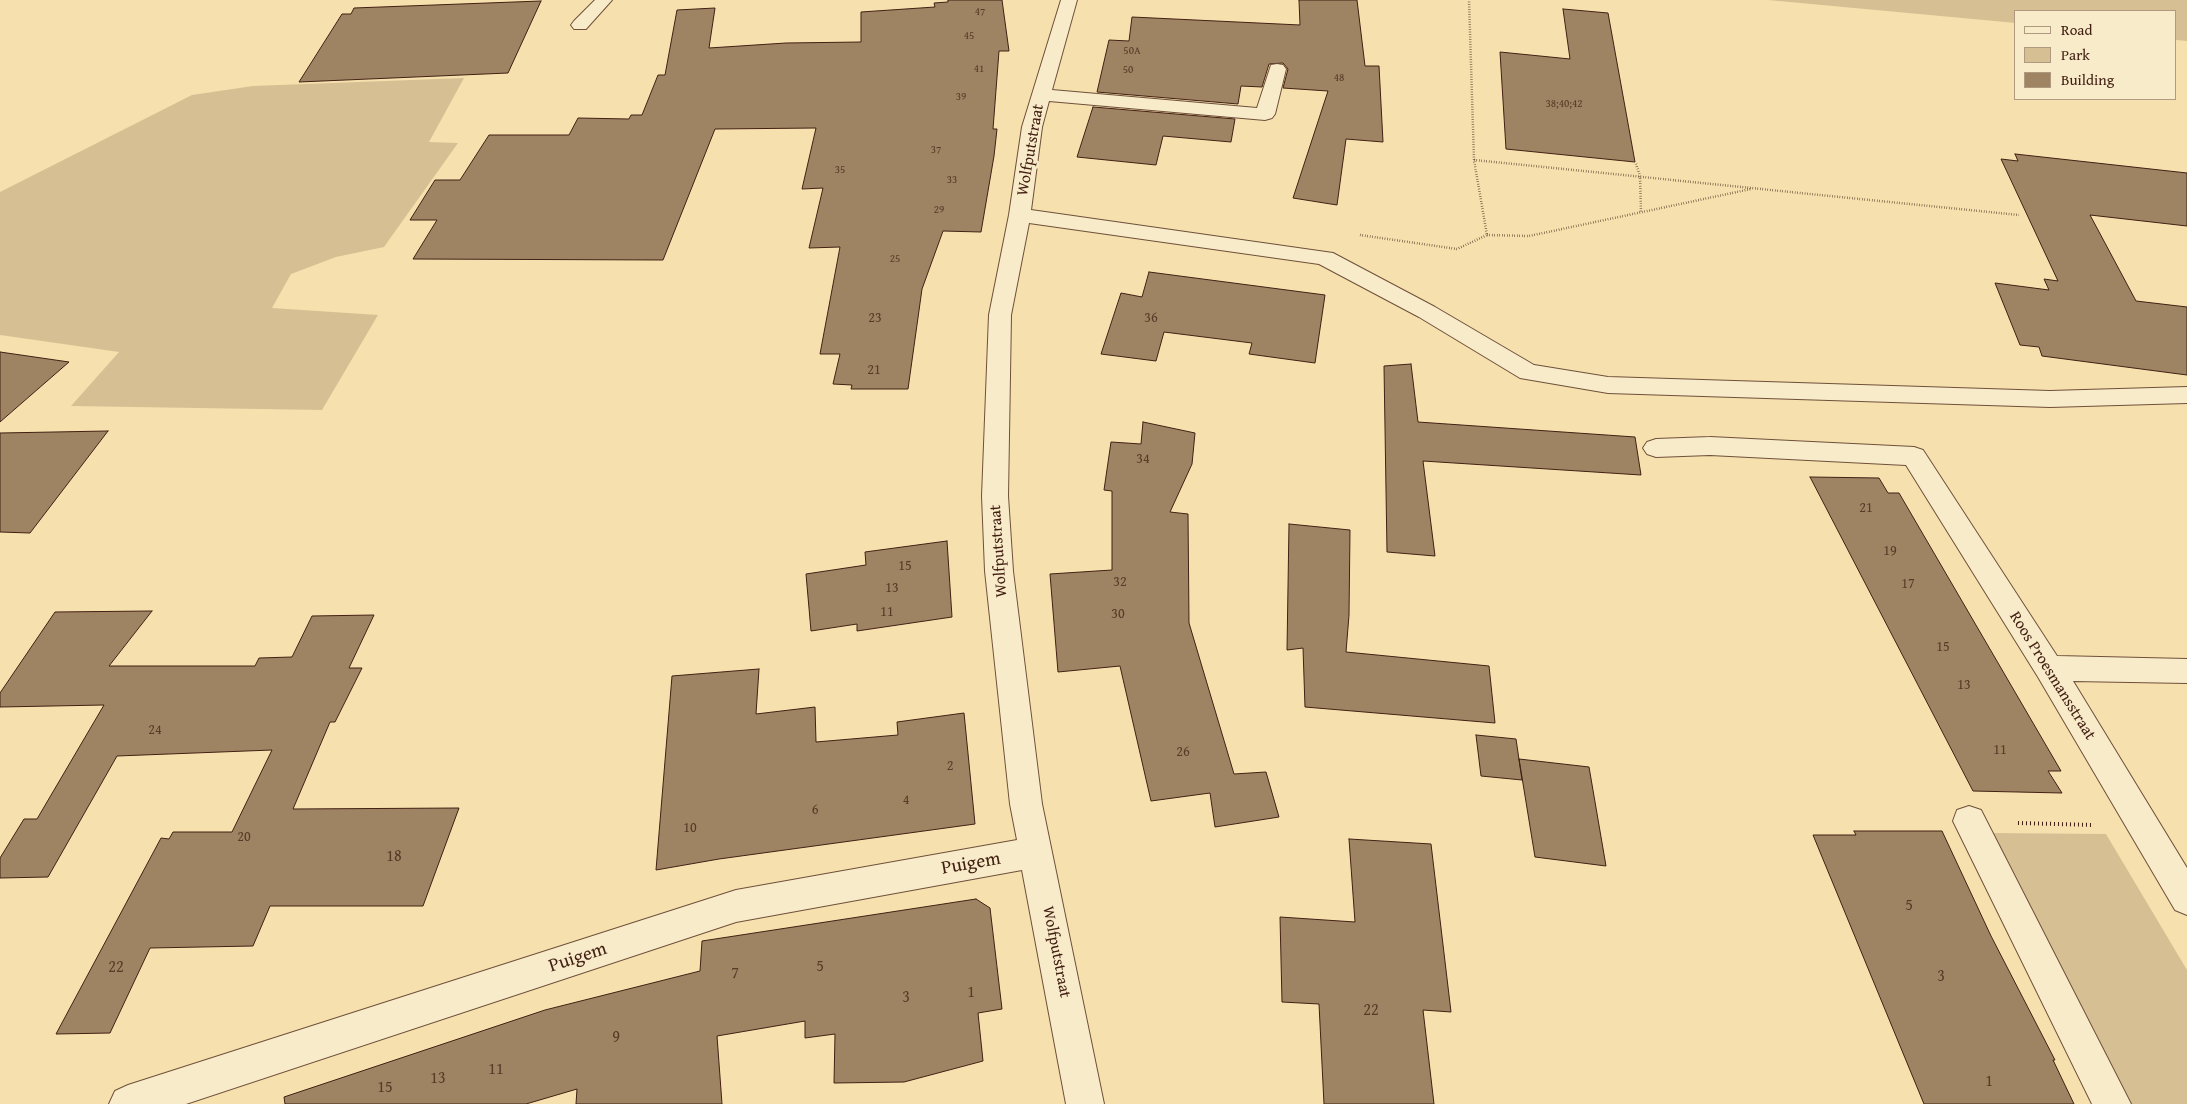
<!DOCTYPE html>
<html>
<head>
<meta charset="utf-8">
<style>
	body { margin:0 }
	#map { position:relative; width:2187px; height:1104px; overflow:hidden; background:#f5e0ae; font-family:"Gentium Book Plus",serif }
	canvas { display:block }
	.legend { position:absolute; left:2014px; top:10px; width:162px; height:90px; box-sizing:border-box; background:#f8ebca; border:1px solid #af9a81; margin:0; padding:6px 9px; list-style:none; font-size:15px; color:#422013 }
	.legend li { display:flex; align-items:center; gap:10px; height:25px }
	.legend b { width:25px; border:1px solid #af9a81 }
</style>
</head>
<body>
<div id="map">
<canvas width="2187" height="1104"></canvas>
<ul class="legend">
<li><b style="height:6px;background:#f8ebca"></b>Road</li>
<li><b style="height:14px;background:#d7bf94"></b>Park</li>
<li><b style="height:14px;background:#9f8464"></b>Building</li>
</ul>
</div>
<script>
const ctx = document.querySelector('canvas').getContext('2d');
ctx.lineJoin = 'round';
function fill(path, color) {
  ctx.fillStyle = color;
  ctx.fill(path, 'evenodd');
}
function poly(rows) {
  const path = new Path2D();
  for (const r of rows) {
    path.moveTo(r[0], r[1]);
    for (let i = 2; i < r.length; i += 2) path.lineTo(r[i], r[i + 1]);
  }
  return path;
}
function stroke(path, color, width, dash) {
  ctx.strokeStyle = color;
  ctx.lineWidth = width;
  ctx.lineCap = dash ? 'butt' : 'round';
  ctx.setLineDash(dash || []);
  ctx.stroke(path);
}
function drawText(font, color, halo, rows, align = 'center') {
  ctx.font = font + ' "Gentium Book Plus",serif';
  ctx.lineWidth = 4.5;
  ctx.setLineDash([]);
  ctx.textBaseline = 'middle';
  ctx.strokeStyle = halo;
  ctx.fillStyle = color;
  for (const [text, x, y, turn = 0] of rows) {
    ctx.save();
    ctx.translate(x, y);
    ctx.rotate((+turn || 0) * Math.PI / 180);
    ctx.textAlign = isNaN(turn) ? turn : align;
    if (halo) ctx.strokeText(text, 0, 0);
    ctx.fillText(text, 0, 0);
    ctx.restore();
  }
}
fill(poly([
	[1768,0,2187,0,2187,41,2176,40,2176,11,2016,11,2016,23],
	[464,78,429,142,458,143,384,247,336,257,291,274,272,308,378,315,322,410,71,406,119,352,0,335,0,192,192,95,253,86],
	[1989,833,2106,834,2187,970,2187,1104,2132,1104]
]), '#d7bf94');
const building = poly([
	[948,0,1002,0,1009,51,999,51,993,129,997,129,994,156,981,232,943,231,922,289,908,389,851,389,852,385,833,384,840,354,820,354,840,247,809,248,823,188,802,189,816,128,715,129,663,260,413,259,437,220,410,220,435,180,460,180,489,135,569,135,578,118,629,119,631,115,642,115,658,75,665,75,677,10,715,8,709,48,786,43,861,42,861,12,935,7,934,3,948,2,948,0],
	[1299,0,1357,0,1365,66,1379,66,1383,142,1346,139,1337,205,1293,198,1328,91,1283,88,1288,69,1283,63,1269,64,1262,87,1241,86,1238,104,1097,92,1109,40,1129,41,1132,17,1300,25,1299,0],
	[541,1,508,73,299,82,342,14,351,14,354,8,541,1],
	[1563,9,1608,13,1635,162,1506,149,1500,52,1570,59,1563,9],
	[1093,107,1235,119,1231,142,1163,136,1156,165,1077,157,1093,107],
	[2015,154,2187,173,2187,226,2090,215,2136,301,2187,307,2187,375,2042,356,2039,347,2020,345,1995,283,2049,290,2044,279,2058,281,2001,159,2018,161,2015,154],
	[1149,272,1325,295,1315,363,1249,354,1252,343,1164,332,1156,361,1101,354,1121,293,1142,297,1149,272],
	[0,352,69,362,0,422,0,352],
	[1411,364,1418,422,1635,437,1641,475,1423,461,1435,556,1387,552,1384,366,1411,364],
	[1143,422,1195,433,1192,464,1170,512,1188,514,1189,623,1234,774,1266,772,1279,817,1215,827,1210,793,1151,801,1120,666,1058,672,1050,574,1112,570,1112,491,1104,490,1111,442,1141,444,1143,422],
	[108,431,30,533,0,532,0,433,108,431],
	[1810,477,1879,478,1888,493,1899,493,2061,771,2048,771,2062,793,1973,791,1810,477],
	[1289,524,1350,530,1349,615,1346,652,1489,666,1495,723,1305,707,1303,648,1287,650,1289,524],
	[947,541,952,617,857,631,857,624,811,631,806,574,866,565,865,552,947,541],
	[152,611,109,666,255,666,259,658,292,657,312,616,374,615,349,668,362,668,335,722,330,722,293,809,459,808,423,906,270,906,253,946,150,948,110,1033,56,1034,161,838,169,839,173,832,232,832,272,750,117,756,48,877,0,878,0,858,24,819,37,819,104,705,0,707,0,693,55,612,152,611],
	[759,669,756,714,815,707,816,742,898,735,897,722,964,713,975,824,719,859,656,870,672,676,759,669],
	[1476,735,1516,739,1522,780,1481,776,1476,735],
	[1519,759,1589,767,1606,866,1535,857,1519,759],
	[1854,831,1942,831,1991,936,2055,1060,2053,1060,2074,1104,1924,1104,1813,835,1856,835,1854,831],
	[1349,839,1431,844,1451,1012,1423,1010,1434,1104,1324,1104,1319,1004,1282,1002,1280,917,1355,922,1349,839],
	[976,899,990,908,1002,1009,978,1013,983,1061,904,1082,834,1083,835,1034,805,1038,805,1021,717,1036,722,1104,576,1104,577,1089,526,1104,285,1104,284,1097,545,1010,700,971,702,941,976,899]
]);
fill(building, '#9f8464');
stroke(building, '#422013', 1);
const minor = poly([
	[595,0,612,0,586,29,574,29,571,25,574,21,595,0],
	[1061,0,1077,0,1052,90,1257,108,1271,65,1277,64,1283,65,1286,69,1275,114,1272,118,1265,120,1049,101,1042,127,1031,210,1333,253,1435,307,1534,365,1608,377,2050,391,2187,387,2187,403,2050,407,1608,393,1520,378,1419,317,1319,264,1029,223,1011,315,1008,496,1013,571,1042,804,1104,1104,1066,1104,1022,870,736,922,186,1104,109,1104,115,1091,128,1085,736,890,1017,840,1010,804,985,571,982,496,989,315,1009,215,1022,127,1061,0],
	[1710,437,1914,447,1923,450,2057,656,2187,659,2187,683,2073,681,2187,868,2187,915,2175,910,2038,677,1906,465,1710,455,1656,457,1647,454,1643,448,1647,442,1656,439,1710,437],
	[1969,806,1981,810,2131,1104,2092,1104,1953,821,1957,810,1969,806]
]);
stroke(minor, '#6f503a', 2);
stroke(poly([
	[1474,160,2019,215],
	[1636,164,1640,176,1641,212],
	[1360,235,1457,249,1487,235,1474,160,1469,0],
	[1487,235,1529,236,1751,189]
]), '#422013', 2.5, [0.5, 2]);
stroke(poly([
	[2018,823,2094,825]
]), '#422013', 4, [1, 3]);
fill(minor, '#f8ebca');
drawText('11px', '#593927', null, [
	["47",980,12],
	["45",969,36],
	["50A",1132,51],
	["41",979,69],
	["50",1128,70],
	["48",1339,78],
	["39",961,97],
	["38;40;42",1564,104],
	["37",936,150],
	["35",840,170],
	["33",952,180],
	["29",939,210],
	["25",895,259]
]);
drawText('14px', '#593927', null, [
	["23",875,318],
	["36",1151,318],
	["21",874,370],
	["34",1143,459],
	["21",1866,508],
	["19",1890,551],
	["15",905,566],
	["32",1120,582],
	["17",1908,584],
	["13",892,588],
	["11",887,612],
	["30",1118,614],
	["15",1943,647],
	["13",1964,685],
	["24",155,730],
	["11",2000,750],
	["26",1183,752],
	["2",950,766],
	["4",906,800],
	["6",815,810],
	["10",690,828],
	["20",244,837]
]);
drawText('16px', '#422013', '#f8ebca', [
	["Wolfputstraat",1031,150,-80],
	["Wolfputstraat",999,551,-94],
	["Roos Proesmansstraat",2052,676,58],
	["Wolfputstraat",1056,952,79]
]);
drawText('16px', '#593927', null, [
	["18",394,857],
	["5",1909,906],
	["5",820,967],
	["22",116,968],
	["7",735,974],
	["3",1941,977],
	["1",971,993],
	["3",906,998],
	["22",1371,1011],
	["9",616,1038],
	["11",496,1070],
	["13",438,1079],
	["1",1989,1082],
	["15",385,1088]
]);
drawText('19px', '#422013', '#f8ebca', [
	["Puigem",971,864,-10],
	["Puigem",578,958,-18]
]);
</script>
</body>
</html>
